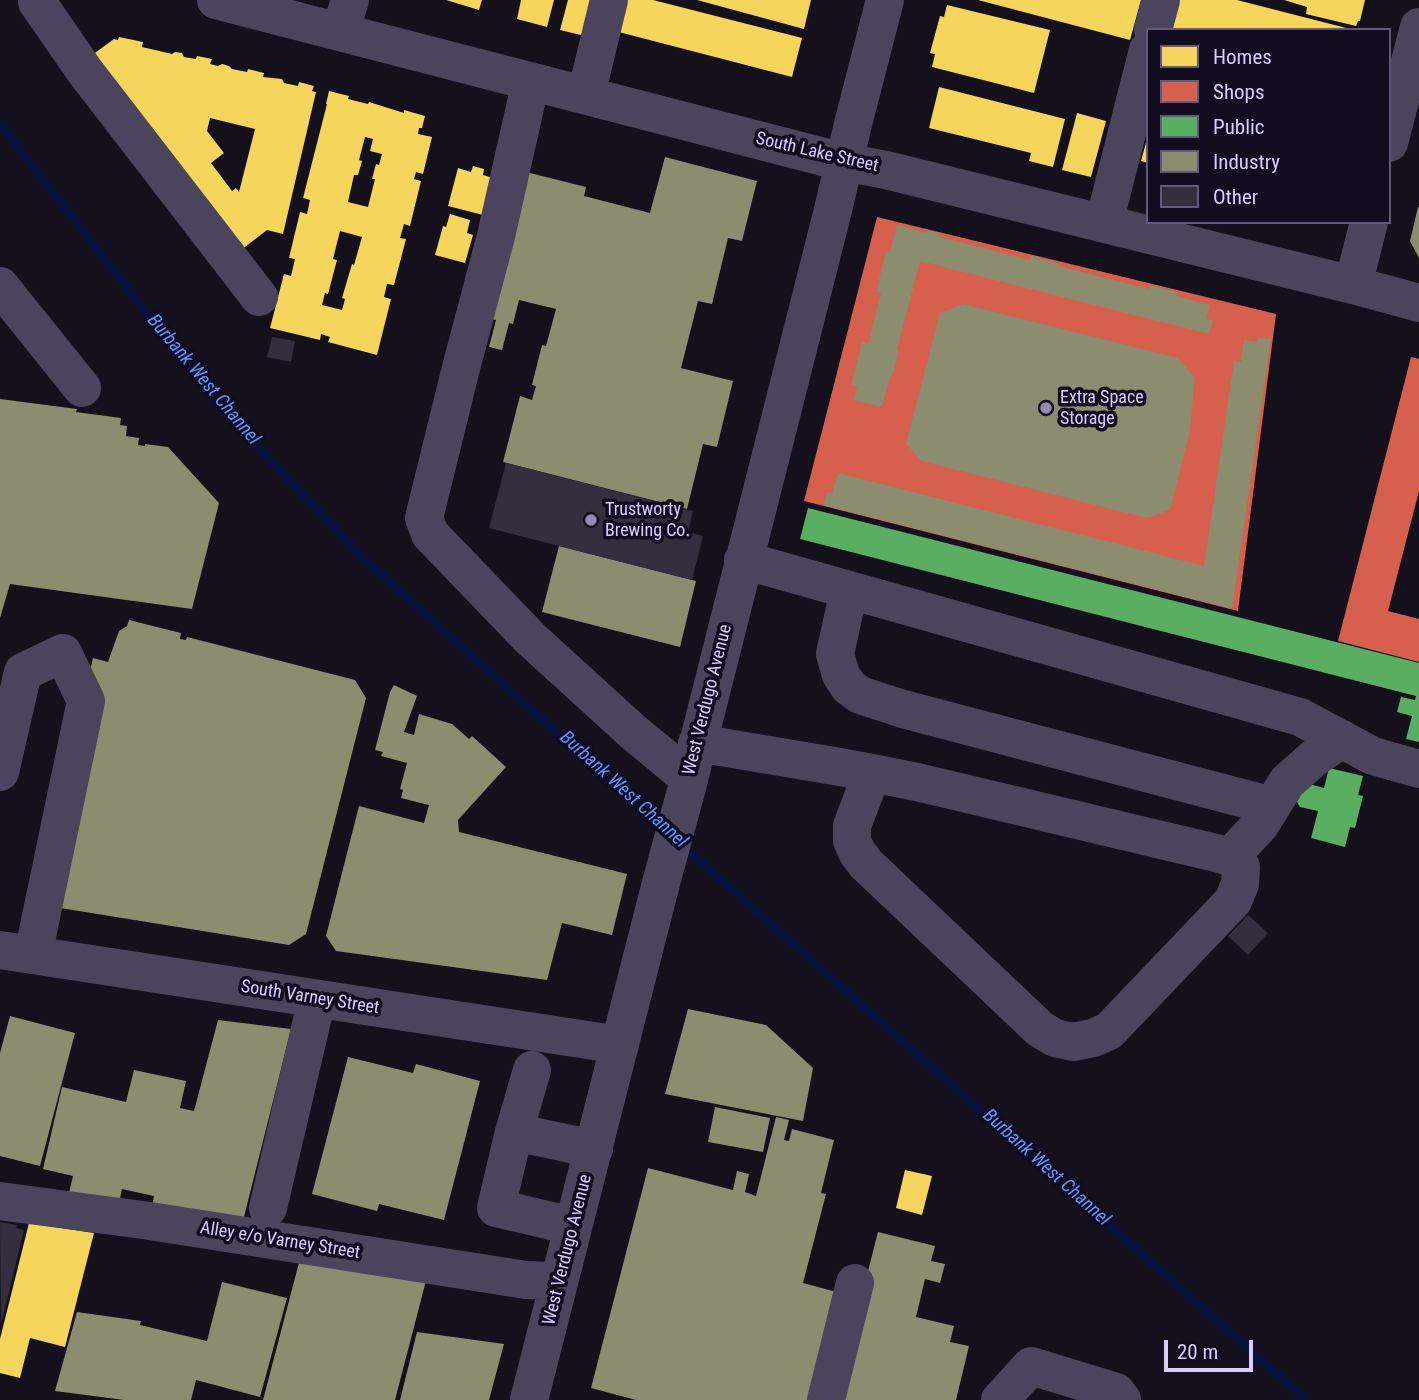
<!DOCTYPE html>
<html>
<head>
<meta charset="utf-8">
<style>
	body { margin:0 }
	#map { position:relative; width:1419px; height:1400px; overflow:hidden; background:#14111c; font-family:"Roboto Condensed",sans-serif }
	canvas { display:block }
	.legend { position:absolute; left:1146px; top:28px; width:245px; height:196px; box-sizing:border-box; background:#130c21; border:2px solid #63597a; margin:0; padding:9px 12px; list-style:none; font-size:21px; color:#daccff }
	.legend li { display:flex; align-items:center; gap:14px; height:35px }
	.legend b { width:35px; border:2px solid #63597a }
	.scale { position:absolute; left:1164px; top:1340px; width:89px; height:32px; box-sizing:border-box; border:4px solid #daccff; border-top:0; padding-left:9px; font-size:21px; line-height:24px; white-space:nowrap; color:#daccff; -webkit-text-stroke:5px #130c21; paint-order:stroke }
</style>
</head>
<body>
<div id="map">
<canvas width="1419" height="1400"></canvas>
<ul class="legend">
<li><b style="height:19px;background:#f6d55c"></b>Homes</li>
<li><b style="height:19px;background:#d6604d"></b>Shops</li>
<li><b style="height:19px;background:#5aae61"></b>Public</li>
<li><b style="height:19px;background:#8c8c6e"></b>Industry</li>
<li><b style="height:19px;background:#342e3f"></b>Other</li>
</ul>
<div class="scale">20 m</div>
</div>
<script>
const ctx = document.querySelector('canvas').getContext('2d');
ctx.lineJoin = 'round';
function fill(path, color) {
  ctx.fillStyle = color;
  ctx.fill(path, 'evenodd');
}
function poly(rows) {
  const path = new Path2D();
  for (const r of rows) {
    path.moveTo(r[0], r[1]);
    for (let i = 2; i < r.length; i += 2) path.lineTo(r[i], r[i + 1]);
  }
  return path;
}
function stroke(path, color, width, dash) {
  ctx.strokeStyle = color;
  ctx.lineWidth = width;
  ctx.lineCap = dash ? 'butt' : 'round';
  ctx.setLineDash(dash || []);
  ctx.stroke(path);
}
function drawText(font, color, halo, rows, align = 'center') {
  ctx.font = font + ' "Roboto Condensed",sans-serif';
  ctx.lineWidth = 7;
  ctx.setLineDash([]);
  ctx.textBaseline = 'middle';
  ctx.strokeStyle = halo;
  ctx.fillStyle = color;
  for (const [text, x, y, turn = 0] of rows) {
    ctx.save();
    ctx.translate(x, y);
    ctx.rotate((+turn || 0) * Math.PI / 180);
    ctx.textAlign = isNaN(turn) ? turn : align;
    if (halo) ctx.strokeText(text, 0, 0);
    ctx.fillText(text, 0, 0);
    ctx.restore();
  }
}
fill(poly([
	[446,0,482,0,479,10],
	[521,0,554,0,547,27,517,19],
	[568,0,594,0,585,36,560,30],
	[619,0,653,0,802,38,792,77,611,30],
	[697,0,811,0,804,29],
	[978,0,1141,0,1130,40],
	[1174,0,1237,0,1354,30,1167,30],
	[1284,0,1365,0,1360,21,1358,21,1356,26,1306,14,1307,7],
	[947,5,1050,30,1034,93,932,67,935,54,930,53,940,16,944,17],
	[119,37,143,42,142,47,172,54,175,52,182,53,184,57,196,59,197,56,212,59,210,64,218,66,222,64,229,66,232,69,247,72,248,69,264,73,263,77,282,79,284,83,298,86,299,82,314,86,312,91,316,92,283,234,267,230,241,250,92,55,114,39,118,40],
	[210,118,255,129,239,192,236,188,232,191,211,163,224,153,207,131],
	[939,87,1065,119,1053,167,1029,161,1031,153,929,128],
	[329,91,349,96,348,99,368,104,369,102,404,113,404,110,425,116,422,128,419,128,418,134,432,137,423,174,416,172,414,179,421,181,410,226,404,224,400,238,406,239,394,285,387,284,384,297,391,299,377,355,328,342,330,337,321,334,320,340,270,328,284,274,291,276,295,259,289,258,300,212,307,214,310,200,303,198,327,104,326,104],
	[365,137,373,139,370,151,382,154,379,165,376,164,372,179,375,179,368,207,348,202,354,175,358,175,362,161,359,160],
	[340,231,362,237,354,265,352,264,342,298,345,299,342,310,322,305,325,293,328,294,337,260,333,259],
	[1077,113,1106,121,1091,177,1062,170],
	[1147,139,1148,139,1148,163,1141,161],
	[473,166,484,169,483,175,493,178,483,215,448,206,458,168,471,172],
	[450,214,470,220,467,233,473,235,465,263,435,255,443,226,446,227],
	[905,1170,932,1176,922,1215,896,1208],
	[29,1223,94,1233,65,1347,30,1338,20,1378,0,1373,0,1339]
]), '#f6d55c');
fill(poly([
	[877,217,1276,314,1238,611,804,501],
	[1411,357,1419,359,1419,491,1388,611,1419,619,1419,662,1338,641]
]), '#d6604d');
fill(poly([
	[808,508,1419,663,1419,742,1406,739,1412,716,1397,712,1401,697,1415,700,1416,696,800,539],
	[1329,768,1363,776,1358,795,1363,796,1355,828,1350,827,1345,847,1311,838,1318,811,1300,807,1297,802,1306,783,1324,788]
]), '#5aae61');
fill(poly([
	[665,157,757,181,742,241,728,238,712,304,698,301,681,368,733,381,717,447,703,444,687,509,503,462,520,396,532,400,536,386,532,385,542,345,546,346,556,309,519,300,513,324,509,323,502,350,489,347,496,320,485,318,522,171,586,187,584,196,650,213],
	[1418,207,1419,207,1419,258,1410,241],
	[897,225,926,233,927,230,941,234,940,237,1030,260,1031,256,1059,264,1059,266,1149,289,1150,285,1177,292,1176,296,1210,305,1206,319,1213,320,1209,334,920,261,897,350,899,351,892,377,890,377,882,407,853,400,857,387,851,385,862,342,868,344,881,293,876,292,886,251,890,252],
	[963,304,1178,358,1195,378,1190,430,1170,510,1147,518,921,461,906,443,940,313],
	[1258,338,1271,339,1232,609,823,505,827,492,832,493,838,473,1204,566,1234,361,1241,362,1244,340,1258,342],
	[0,399,77,409,76,412,121,418,120,425,127,426,126,436,139,438,138,445,145,446,145,444,168,447,219,503,192,609,10,584,0,618],
	[559,546,696,581,680,647,542,612],
	[129,620,181,633,180,639,186,640,187,637,355,680,366,698,306,934,289,945,48,906,87,683,93,658,108,662,119,631,127,626],
	[394,685,417,696,404,732,414,735,419,714,452,724,469,739,472,736,506,767,458,820,459,832,627,874,612,935,562,923,547,980,336,951,326,936,359,806,424,823,429,805,401,798,403,790,400,789,407,763,381,756,383,752,375,750,390,692],
	[688,1009,766,1025,813,1068,803,1121,665,1094],
	[10,1016,75,1033,40,1166,0,1156,0,1053],
	[218,1020,291,1029,242,1225,151,1212,154,1196,122,1189,118,1208,68,1197,73,1176,43,1169,62,1087,126,1102,134,1070,186,1081,180,1108,194,1111],
	[348,1057,413,1073,416,1064,480,1081,444,1220,379,1204,377,1211,312,1194],
	[715,1107,770,1118,763,1152,708,1142],
	[776,1117,789,1120,784,1140,789,1141,792,1129,834,1140,821,1193,826,1194,803,1283,844,1294,816,1400,636,1400,591,1388,648,1168,733,1190,737,1171,749,1174,745,1192,756,1196],
	[878,1232,935,1246,931,1261,945,1264,940,1283,925,1279,916,1317,954,1326,950,1342,969,1346,956,1400,835,1400],
	[301,1255,428,1273,395,1400,263,1400],
	[222,1282,287,1298,260,1397,196,1380,191,1400,124,1400,55,1391,77,1312,141,1321,140,1325,207,1341],
	[417,1332,504,1344,489,1400,400,1400]
]), '#8c8c6e');
stroke(poly([
	[0,124,218,405,363,558,666,831],
	[682,845,1306,1400]
]), '#08123c', 9);
fill(poly([
	[272,337,295,341,291,362,267,357],
	[506,463,693,511,688,532,703,536,692,580,489,528],
	[1248,915,1268,933,1248,955,1228,936],
	[0,1222,17,1225,16,1228,24,1230,1,1325]
]), '#342e3f');
stroke(poly([
	[37,0,37,2,84,70,259,297],
	[216,0,843,162,886,170,1353,285,1419,303],
	[1153,30,1161,0],
	[340,32,350,0],
	[531,81,496,236,462,364,424,518,430,534,530,638,632,731,689,778],
	[586,95,609,0],
	[1389,143,1419,27],
	[1104,223,1148,50],
	[1353,285,1369,222],
	[0,286,82,388],
	[743,560,1300,717,1373,756,1419,769],
	[849,590,835,654,841,675,849,687,860,695,903,709,1272,806],
	[697,743,840,767,872,773,917,782,1216,853,1230,857,1241,867,1240,884,1233,901,1109,1031,1093,1038,1073,1042,1055,1038,1040,1029,866,864,857,852,852,841,852,826,872,773],
	[0,772,23,672,63,653,86,701,33,955],
	[1230,857,1260,825,1287,782,1314,758,1342,739],
	[0,950,620,1045],
	[514,1132,532,1070],
	[0,1201,150,1221,526,1280,559,1281],
	[268,1208,317,999],
	[573,1226,496,1208,514,1132,594,1149],
	[529,1400,661,883,686,791,833,210,853,124,885,0],
	[826,1400,855,1283],
	[1000,1400,1031,1366,1116,1392,1122,1400]
]), '#4a455d', 38);
for (const [x, y, r, color] of [
	[1046,408,7,"#958bb0"],
	[591,520,7,"#958bb0"]
]) {
  const dot = new Path2D();
  dot.arc(x, y, r, 0, 2 * Math.PI);
  ctx.fillStyle = color;
  ctx.fill(dot);
  stroke(dot, '#130c21', 2.5);
}
drawText('18px', '#daccff', '#130c21', [
	["South Lake Street",817,153,13],
	["West Verdugo Avenue",708,700,-76],
	["South Varney Street",310,998,9],
	["Alley e/o Varney Street",280,1241,9],
	["West Verdugo Avenue",568,1250,-76]
]);
drawText('18px', '#daccff', '#130c21', [
	["Extra Space",1060,398],
	["Storage",1060,419],
	["Trustworty",605,510],
	["Brewing Co.",605,531]
], 'left');
drawText('italic 19px', '#5a97ff', '#130c21', [
	["Burbank West Channel",203,380,50],
	["Burbank West Channel",623,790,42],
	["Burbank West Channel",1046,1168,42]
]);
</script>
</body>
</html>
